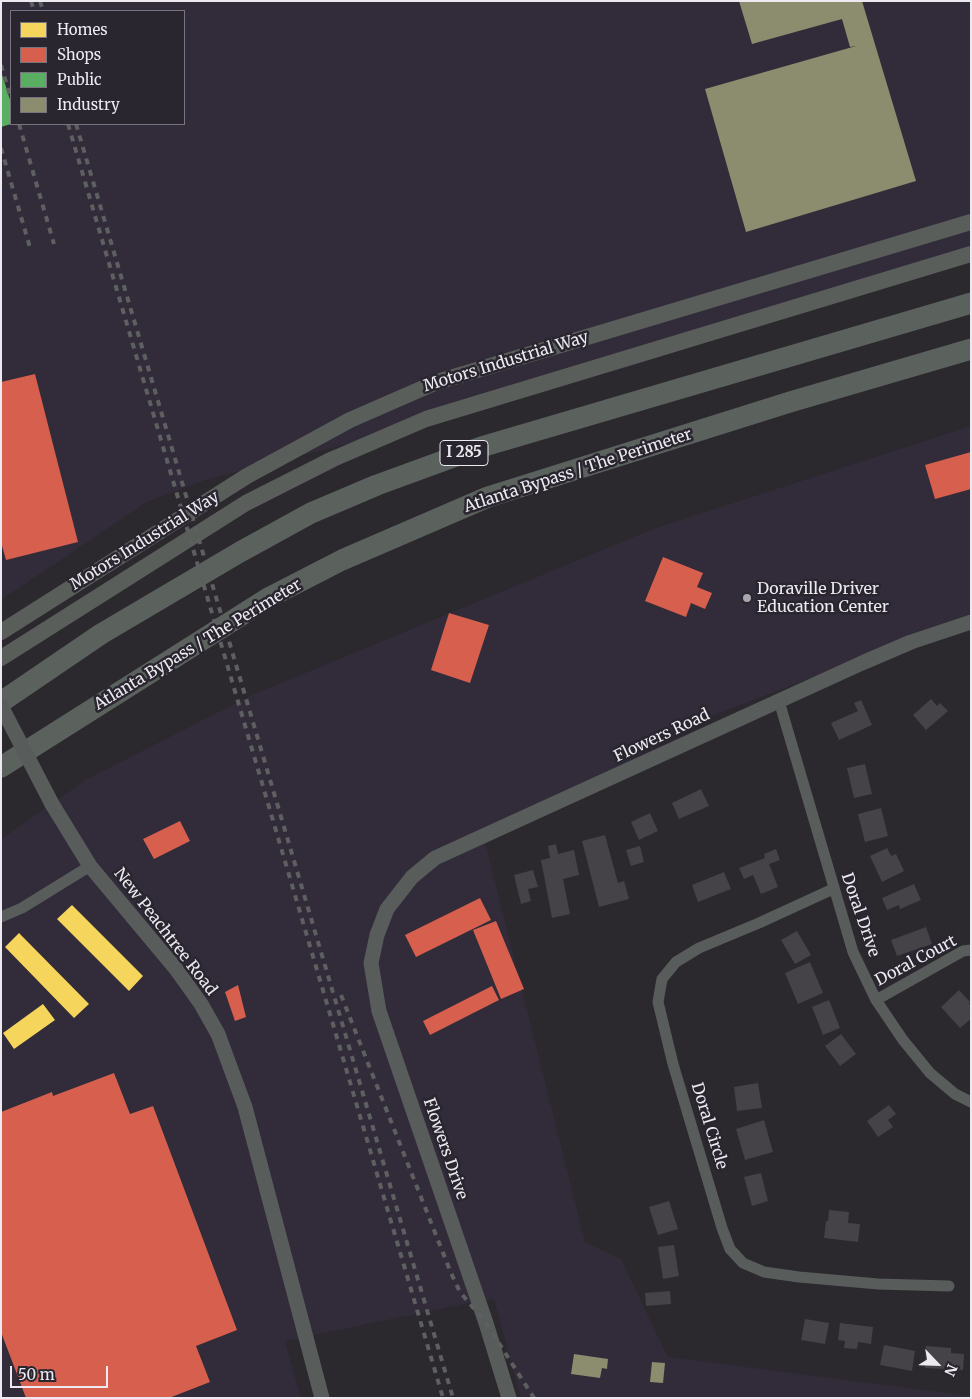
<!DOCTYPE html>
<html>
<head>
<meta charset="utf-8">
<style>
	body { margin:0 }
	#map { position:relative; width:972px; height:1399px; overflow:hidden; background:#2b282e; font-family:Merriweather,serif }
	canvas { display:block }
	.frame { position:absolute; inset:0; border:2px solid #eceaf0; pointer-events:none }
	.legend { position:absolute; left:10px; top:10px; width:175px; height:115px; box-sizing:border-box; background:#2a2630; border:1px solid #78747d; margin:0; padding:6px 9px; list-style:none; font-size:15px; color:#eceaf0 }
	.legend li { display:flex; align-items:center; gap:10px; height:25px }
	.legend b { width:25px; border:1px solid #78747d }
	.north { position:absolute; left:912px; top:1339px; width:50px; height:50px; -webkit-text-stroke:4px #2a2630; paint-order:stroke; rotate:114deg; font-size:14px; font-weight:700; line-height:20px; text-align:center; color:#eceaf0 }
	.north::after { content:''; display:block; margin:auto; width:18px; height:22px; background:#eceaf0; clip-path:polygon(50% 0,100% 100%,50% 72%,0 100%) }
	.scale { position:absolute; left:10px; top:1366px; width:98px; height:22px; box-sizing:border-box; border:2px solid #eceaf0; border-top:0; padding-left:6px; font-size:15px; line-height:18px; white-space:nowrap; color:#eceaf0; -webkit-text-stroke:4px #2a2630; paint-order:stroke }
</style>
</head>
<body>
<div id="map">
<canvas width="972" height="1399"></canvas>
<div class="frame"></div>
<ul class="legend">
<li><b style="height:14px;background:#f6d55c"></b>Homes</li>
<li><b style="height:14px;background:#d6604d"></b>Shops</li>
<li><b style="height:14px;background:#5aae61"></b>Public</li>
<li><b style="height:14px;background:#8c8c6e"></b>Industry</li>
</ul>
<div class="north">N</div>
<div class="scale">50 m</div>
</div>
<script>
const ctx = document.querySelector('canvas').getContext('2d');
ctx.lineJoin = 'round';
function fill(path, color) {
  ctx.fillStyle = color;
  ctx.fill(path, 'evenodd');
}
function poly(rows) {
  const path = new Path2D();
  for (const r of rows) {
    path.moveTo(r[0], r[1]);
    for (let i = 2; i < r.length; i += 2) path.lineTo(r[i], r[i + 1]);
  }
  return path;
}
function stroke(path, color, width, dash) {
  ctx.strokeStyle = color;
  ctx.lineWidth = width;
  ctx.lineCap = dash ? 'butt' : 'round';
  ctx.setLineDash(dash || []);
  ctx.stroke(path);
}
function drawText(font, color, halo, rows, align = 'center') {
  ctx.font = font + ' Merriweather,serif';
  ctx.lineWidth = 5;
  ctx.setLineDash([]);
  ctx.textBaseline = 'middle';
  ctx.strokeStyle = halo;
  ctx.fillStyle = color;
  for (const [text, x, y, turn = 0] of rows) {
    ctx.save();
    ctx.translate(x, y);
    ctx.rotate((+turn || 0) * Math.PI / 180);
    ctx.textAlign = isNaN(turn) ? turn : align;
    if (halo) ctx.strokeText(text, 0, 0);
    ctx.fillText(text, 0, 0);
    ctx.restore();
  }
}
fill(poly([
	[1,1,971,1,971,258,629,367,339,446,205,480,147,502,1,600],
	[11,11,184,11,184,124,11,124],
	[971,426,971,622,945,627,714,715,484,838,585,1242,621,1259,668,1357,971,1396,971,1398,521,1398,494,1299,469,1303,285,1341,301,1398,1,1398,1,839,87,779,252,695,653,529]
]), '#322b39');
fill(poly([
	[72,905,143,976,129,991,57,919],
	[19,933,89,1004,74,1018,5,947],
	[43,1004,55,1020,14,1049,3,1033]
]), '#f6d55c');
fill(poly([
	[35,374,78,542,6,560,1,542,1,382],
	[971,452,971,489,935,499,925,465],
	[663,557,703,573,697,587,712,593,705,609,691,603,686,617,645,601],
	[449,613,489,625,470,683,431,670],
	[180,821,190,841,154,859,143,839],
	[480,898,491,920,416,957,405,935],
	[496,921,524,989,501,999,473,930],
	[238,985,246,1017,235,1021,225,992],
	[492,986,499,1000,430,1035,423,1021],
	[114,1073,130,1114,153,1106,237,1330,196,1346,210,1382,169,1398,26,1398,1,1332,1,1112,52,1092,53,1096]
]), '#d6604d');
fill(poly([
	[1,71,11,103,11,124,1,127]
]), '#5aae61');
fill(poly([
	[739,1,862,1,916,181,746,232,705,89,856,46,850,47,842,19,752,44],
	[574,1354,608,1359,607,1369,602,1368,600,1378,571,1374],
	[652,1362,665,1363,663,1383,650,1382]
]), '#8c8c6e');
fill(poly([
	[931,699,937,706,940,703,948,711,926,730,913,715],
	[861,700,872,725,839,740,831,723,858,711,854,703],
	[865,764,872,794,854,798,847,768],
	[701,789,709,806,679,819,672,803],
	[881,808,888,836,865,842,858,814],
	[650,813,658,831,639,840,631,822],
	[605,835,618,883,624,881,629,899,599,907,582,841],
	[556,844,558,854,574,850,579,875,563,879,570,914,552,918,541,860,550,858,548,846],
	[640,846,644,862,631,866,626,850],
	[887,848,891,856,896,854,904,871,882,882,870,856],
	[776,849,780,860,769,864,778,887,761,894,753,875,744,879,739,868,765,858,764,854],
	[533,870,538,887,528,889,531,901,521,904,514,875],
	[724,872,731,889,698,902,692,885],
	[914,884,921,900,900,909,899,905,887,910,882,898],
	[926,927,932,944,897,956,891,940],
	[797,931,811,955,795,964,781,940],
	[810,962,823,993,798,1004,785,973],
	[959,990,970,1002,969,1004,971,1006,971,1019,960,1028,941,1007],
	[829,1000,840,1028,823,1035,812,1007],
	[841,1034,856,1054,840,1066,825,1046],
	[758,1083,762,1108,737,1111,734,1087],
	[889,1105,896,1114,888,1120,893,1127,878,1137,867,1121],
	[764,1120,773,1152,745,1160,736,1129],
	[761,1173,768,1201,752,1206,744,1177],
	[669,1201,678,1229,658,1235,649,1207],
	[829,1210,849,1212,848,1223,860,1224,858,1242,824,1238,826,1221,828,1221],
	[674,1245,679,1276,663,1279,658,1247],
	[670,1291,671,1304,646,1306,645,1293],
	[805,1319,829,1323,825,1344,801,1340],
	[840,1323,873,1327,871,1344,858,1342,857,1349,844,1348,845,1341,838,1340],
	[884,1345,915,1351,912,1371,880,1365],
	[926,1346,951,1348,951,1353,964,1354,963,1370,925,1368]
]), '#454347');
stroke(poly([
	[779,701,853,952,876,1000,903,1040,930,1073,955,1094,971,1102],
	[833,889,759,923,699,948,676,962,662,979,658,1002,673,1064,722,1228,730,1249,743,1263,764,1272,799,1277,878,1284,949,1286],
	[1,917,22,908,90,866],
	[876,1000,963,951,971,950]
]), '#585c5a', 11);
stroke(poly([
	[52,804,90,866,176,969,201,1004,218,1034,245,1107,322,1398],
	[509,1398,486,1323,379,1011,371,963,377,935,387,909,412,877,435,858,862,663,911,642,971,622]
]), '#585c5a', 15);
stroke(poly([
	[1,632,247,476,350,420,437,382,971,222],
	[1,658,246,503,333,459,426,419,971,254]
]), '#595e5a', 16);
stroke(poly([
	[1,702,101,634,240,552,311,513,377,485,481,447,971,303],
	[1,767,270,597,342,560,488,497,790,402,971,349]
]), '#5b625e', 21);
stroke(poly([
	[31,1,34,11],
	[40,1,43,11],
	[1,65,11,99],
	[19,124,54,244],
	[68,124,443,1398],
	[76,124,453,1398],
	[1,148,31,251],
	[341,995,451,1273,460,1292,486,1323,534,1398]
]), '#5d5f60', 4, [6, 6]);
stroke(poly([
	[1,706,52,804]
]), '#585c5a', 15);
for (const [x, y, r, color] of [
	[747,598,5,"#a8a6ac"]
]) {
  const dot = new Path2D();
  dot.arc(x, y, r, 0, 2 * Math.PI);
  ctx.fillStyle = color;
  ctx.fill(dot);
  stroke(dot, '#2a2630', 2);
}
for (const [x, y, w] of [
	[464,453,48]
]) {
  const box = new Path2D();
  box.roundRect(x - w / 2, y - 12.5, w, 25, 4);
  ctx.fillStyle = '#2a2630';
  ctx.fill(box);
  stroke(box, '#eceaf0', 1);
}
drawText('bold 15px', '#eceaf0', null, [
	["I 285",464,453]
]);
drawText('16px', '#eceaf0', '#2a2630', [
	["Motors Industrial Way",506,362,-17],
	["Atlanta Bypass / The Perimeter",578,471,-18],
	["Motors Industrial Way",145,541,-32],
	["Atlanta Bypass / The Perimeter",198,645,-31],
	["Flowers Road",662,736,-25],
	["Doral Drive",860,915,71],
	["New Peachtree Road",165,932,52],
	["Doral Court",916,961,-28],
	["Doral Circle",709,1126,73],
	["Flowers Drive",445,1149,71]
]);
drawText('16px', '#eceaf0', '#2a2630', [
	["Doraville Driver",757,589],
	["Education Center",757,607]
], 'left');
</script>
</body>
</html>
